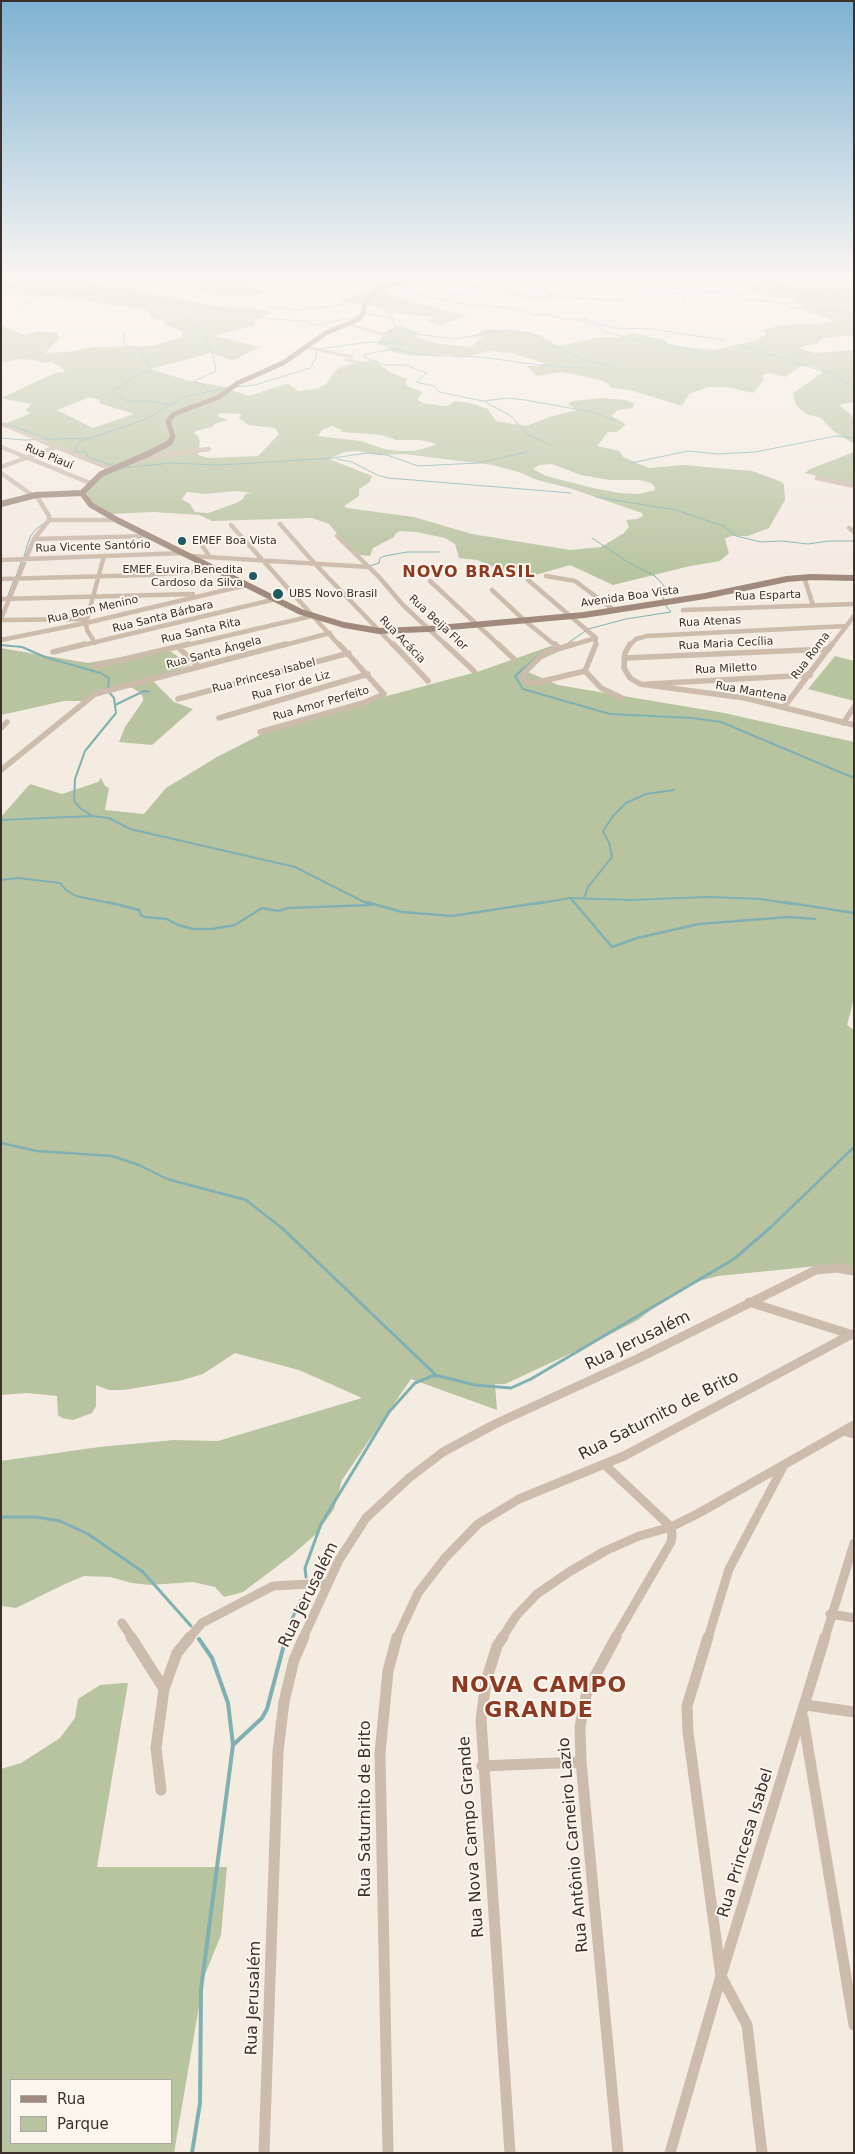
<!DOCTYPE html>
<html>
<head>
<meta charset="utf-8">
<style>
	body { margin:0 }
	#map { position:relative; width:855px; height:2154px; overflow:hidden; background:#f4ebe1; font-family:"DejaVu Sans",sans-serif }
	canvas { display:block }
	.frame { position:absolute; inset:0; border:2px solid #3b302b; pointer-events:none }
	.legend { position:absolute; left:10px; top:2079px; width:162px; height:65px; box-sizing:border-box; background:#fbf5ee; border:1px solid #aea6a0; margin:0; padding:6px 9px; list-style:none; font-size:15px; color:#3b302b }
	.legend li { display:flex; align-items:center; gap:10px; height:25px }
	.legend b { width:25px; border:1px solid #aea6a0 }
</style>
</head>
<body>
<div id="map">
<canvas width="855" height="2154"></canvas>
<div class="frame"></div>
<ul class="legend">
<li><b style="height:6px;background:#a18a7d"></b>Rua</li>
<li><b style="height:14px;background:#b8c4a0"></b>Parque</li>
</ul>
</div>
<script>
const ctx = document.querySelector('canvas').getContext('2d');
ctx.lineJoin = 'round';
function fill(path, color) {
  ctx.fillStyle = color;
  ctx.fill(path, 'evenodd');
}
function poly(rows) {
  const path = new Path2D();
  for (const r of rows) {
    path.moveTo(r[0], r[1]);
    for (let i = 2; i < r.length; i += 2) path.lineTo(r[i], r[i + 1]);
  }
  return path;
}
function stroke(path, color, width, dash) {
  ctx.strokeStyle = color;
  ctx.lineWidth = width;
  ctx.lineCap = dash ? 'butt' : 'round';
  ctx.setLineDash(dash || []);
  ctx.stroke(path);
}
function drawText(font, color, halo, rows, align = 'center') {
  ctx.font = font + ' "DejaVu Sans",sans-serif';
  ctx.lineWidth = 4;
  ctx.setLineDash([]);
  ctx.textBaseline = 'middle';
  ctx.strokeStyle = halo;
  ctx.fillStyle = color;
  for (const [text, x, y, turn = 0] of rows) {
    ctx.save();
    ctx.translate(x, y);
    ctx.rotate((+turn || 0) * Math.PI / 180);
    ctx.textAlign = isNaN(turn) ? turn : align;
    if (halo) ctx.strokeText(text, 0, 0);
    ctx.fillText(text, 0, 0);
    ctx.restore();
  }
}
fill(poly([
	[1,278,82,279,103,286,127,287,146,293,216,306,265,310,273,313,257,319,253,326,214,336,261,347,232,361,211,353,150,369,186,380,220,386,249,396,285,384,289,384,298,391,316,389,326,384,336,370,343,366,373,360,390,372,407,379,405,384,409,387,423,392,417,399,423,403,442,406,450,405,454,401,470,403,488,409,496,421,526,426,549,417,577,410,568,404,573,401,602,398,625,400,634,403,633,408,618,410,611,416,626,424,617,432,608,432,597,446,619,451,623,457,649,468,683,465,752,471,782,482,784,485,785,500,769,528,748,536,731,536,725,539,729,553,720,561,690,566,613,585,570,565,522,579,477,560,459,558,455,544,445,538,416,532,400,531,395,534,394,537,373,548,370,556,360,555,350,549,329,524,312,518,212,521,199,515,154,512,109,514,91,501,86,492,87,483,108,467,1,425,27,415,30,413,26,410,31,404,1,398,55,373,66,371,52,362,42,363,34,360,18,359,1,363,1,325,25,335,38,331,57,333,60,337,45,353,68,352,94,347,152,346,182,337,183,332,166,325,163,321,152,318,149,311,141,309,51,296,31,296,1,293],
	[90,397,100,400,99,402,101,404,134,414,93,428,57,410],
	[220,413,240,414,242,416,238,417,248,425,275,428,279,434,258,456,209,458,198,455,200,442,198,436,194,433,196,431,212,427,214,424,228,420,217,416],
	[332,426,342,430,341,432,382,435,396,440,420,440,433,443,436,445,414,451,400,451,384,449,361,441,318,436,322,430],
	[357,451,380,455,404,454,492,465,519,472,537,480,569,488,642,513,643,516,637,519,626,520,629,527,624,533,601,547,570,550,472,534,414,517,347,508,344,506,359,496,359,489,370,482,372,476,329,459,344,452],
	[552,464,581,475,610,480,639,480,651,483,655,487,655,490,639,494,619,493,593,488,546,476,533,469,539,465],
	[236,491,253,493,245,494,243,499,236,503,208,513,195,512,190,504,182,499,187,492,205,494],
	[199,278,239,278,251,287,270,291,252,297,213,296,190,287,196,285],
	[399,278,430,278,390,286,386,292,388,295,467,316,440,325,426,321,435,317,400,314,370,306,338,301,381,285,400,281],
	[767,279,799,288,817,289,854,285,854,335,824,338,816,344,798,348,815,353,854,350,854,402,839,405,854,417,854,444,832,430,821,418,806,414,796,405,793,393,822,373,822,370,812,366,801,366,785,377,770,373,763,375,763,381,753,393,727,387,709,387,689,394,682,406,630,390,613,388,605,382,587,377,562,372,537,376,527,366,539,366,544,363,511,353,487,351,462,358,449,354,412,356,393,352,383,345,377,344,388,329,396,328,400,325,419,333,415,335,419,339,440,344,472,347,476,345,472,345,484,336,469,337,488,329,532,333,559,346,601,337,622,337,632,333,665,340,668,345,714,350,753,341,766,335,765,332,760,331,780,325,827,323,834,321,810,312,799,306,793,299,772,297,744,288],
	[854,452,854,485,805,473,810,469],
	[551,646,562,650,542,659,528,672,558,685,724,713,854,742,854,998,847,1025,854,1030,854,1270,818,1266,718,1276,699,1281,667,1297,638,1320,587,1346,505,1384,495,1384,497,1410,411,1379,342,1480,334,1509,316,1534,292,1555,243,1592,224,1597,215,1587,193,1582,150,1585,132,1583,110,1577,84,1576,65,1584,16,1608,1,1606,1,1461,99,1447,174,1440,218,1441,362,1398,299,1370,235,1353,203,1374,179,1381,123,1390,109,1390,96,1385,96,1406,92,1413,73,1420,62,1418,58,1415,57,1396,27,1393,1,1395,1,817,30,784,62,794,98,782,101,778,105,786,109,788,105,810,144,814,166,788,217,757,260,735,257,731,480,671],
	[1,648,88,663,167,649,190,665,151,679,174,702,193,709,152,745,119,742,125,727,143,701,143,697,139,692,129,686,83,701,64,701,1,715],
	[835,656,854,661,854,701,808,689],
	[123,1683,128,1683,97,1867,227,1867,221,1935,204,1977,174,2153,1,2153,1,1769,21,1763,60,1738,75,1718,78,1699,100,1685],
	[11,2080,171,2080,171,2143,11,2143]
]), '#b8c4a0');
stroke(poly([
	[577,278,679,294,684,296,683,302],
	[630,278,660,286,696,291,728,292,740,295,746,299,782,303,808,302,854,291],
	[409,284,420,282,417,278],
	[410,284,404,288,431,298,457,303,516,309,535,315,550,315,565,319,584,319,615,328,651,329,724,340],
	[1,286,19,287],
	[485,287,496,283,510,284,559,297,627,301],
	[375,293,388,295,395,291,388,287,398,285],
	[388,295,388,303,384,309,392,315,395,327,415,334,455,339,505,330,525,332,540,336,551,344,582,359,610,366],
	[439,299,480,288],
	[784,304,791,308,845,311],
	[20,305,39,297,59,292,228,310,271,319,305,321,317,325,360,316],
	[267,307,298,310,327,307,350,303,370,294],
	[365,314,393,318],
	[186,319,206,333,206,344,213,354,216,371,194,381,203,385,209,391],
	[577,320,598,326,603,331,643,342,663,343,707,354],
	[395,327,388,334,399,341,398,343],
	[124,334,124,345,139,350,151,370,133,377,127,383,113,390,126,401,148,401,172,405],
	[740,345,832,374,854,388],
	[319,349,369,342,404,344,394,349,365,354,364,357,386,365,405,365,427,373,416,382,434,386,439,392,483,401,508,398,525,400,592,412,616,421],
	[394,349,422,355,480,357,547,366,584,368],
	[235,387,255,385,310,368,316,358,317,350],
	[484,401,511,416,528,435,551,445],
	[3,423,47,438],
	[851,423,854,423],
	[1,438,24,440,90,438],
	[337,459,352,462,377,475,388,478,571,493],
	[631,463,688,451,718,454,755,452,836,436,854,438],
	[113,466,88,457,86,452,74,452,79,442,144,420,184,397,229,387],
	[120,468,172,463,216,465,256,463,333,458,367,453,387,455,418,466,478,463,527,452],
	[596,497,676,510,723,526,736,536,761,542,782,541,808,544,829,541,854,541],
	[24,556,30,537,36,529,46,522],
	[370,566,379,563,380,558,385,556,407,552,439,552],
	[16,577,22,560],
	[7,598,14,580],
	[568,643,588,629,626,619,671,612,662,601,667,589,655,576,629,563,592,538],
	[1,645,8,646]
]), '#7fb0b2', 1);
stroke(poly([
	[1,645,22,647,45,657,100,673,109,678,108,689],
	[544,651,515,676,523,689,610,714,692,718,721,722,854,778],
	[115,705,144,691,149,692],
	[91,815,80,808,74,801,75,779,85,751,116,713,114,698,109,692],
	[1,820,92,816,109,818,130,829,295,867,368,904],
	[1,880,18,878,60,883,66,890,76,896,114,904],
	[584,898,588,887,612,857,609,843,603,831,613,816,626,803,646,794,674,790],
	[571,899,575,904],
	[536,904,570,898,630,900,708,897,761,899,792,904]
]), '#7fb0b2', 2);
stroke(poly([
	[108,902,139,910,141,915,145,917,167,919,178,925,193,929,212,929,235,925,262,908,278,911,288,908,371,905],
	[366,902,402,912,452,916,544,902],
	[574,902,612,947,637,938,699,924,789,917,815,919],
	[784,902,854,913],
	[1,1143,37,1151,112,1156,139,1165,167,1179,246,1200,283,1229],
	[769,1229,854,1147]
]), '#7fb0b2', 2.5);
stroke(poly([
	[282,1228,437,1376],
	[1,1517,36,1517,60,1521,88,1534,143,1572,191,1626],
	[306,1577,305,1568,321,1524,389,1412,415,1383,432,1376,439,1376,475,1385,511,1388,531,1379,734,1259,770,1228],
	[286,1638,289,1625,302,1598]
]), '#7fb0b2', 3);
stroke(poly([
	[233,1745,262,1718,267,1709,286,1637],
	[192,2153,200,2103,201,1989,233,1745,228,1703,212,1658,199,1639]
]), '#7fb0b2', 4);
stroke(poly([
	[514,278,539,286,549,293,551,298],
	[425,280,462,283,471,278],
	[462,283,482,288,502,288,527,297,551,298],
	[347,324,417,343,436,351],
	[306,347,352,357],
	[346,360,362,363],
	[1,424,42,441]
]), '#cdbbac', 3);
stroke(poly([
	[39,440,111,469],
	[1,447,90,483],
	[137,459,209,449],
	[1,467,56,447],
	[1,473,32,495],
	[817,478,854,486],
	[36,495,49,516,49,520],
	[49,520,117,520],
	[280,524,316,565,394,646],
	[231,525,340,646],
	[849,528,854,532],
	[196,536,209,556],
	[337,536,379,577,403,605,447,646],
	[34,539,149,536],
	[191,556,369,567],
	[1,560,184,553],
	[546,576,575,581,614,610],
	[804,577,813,605],
	[1,579,147,575,219,570],
	[528,580,596,638],
	[430,581,500,646],
	[492,590,524,620,556,646],
	[1,599,193,594],
	[683,610,854,604],
	[1,619,34,539,49,520],
	[1,620,87,619],
	[1,640,86,623,247,585],
	[95,643,87,630,86,623,104,556],
	[79,646,276,599],
	[183,646,312,616],
	[281,646,330,633],
	[569,646,596,638],
	[595,646,596,638],
	[629,646,636,639,647,636,846,626],
	[831,646,854,616]
]), '#cdbbac', 4.5);
stroke(poly([
	[393,644,428,681],
	[445,644,474,671],
	[498,644,514,659],
	[555,644,559,648],
	[574,644,544,653,525,672,523,679,526,682,535,683,585,671],
	[596,644,585,671,601,688,622,698],
	[630,644,625,653,624,668,630,678,640,684,745,698,854,725],
	[178,647,199,667],
	[53,652,85,644],
	[624,658,829,649],
	[95,666,189,644],
	[648,684,810,675],
	[178,699,349,653],
	[784,707,832,644],
	[219,718,368,674],
	[843,723,854,707],
	[1,728,7,722],
	[260,732,363,703,384,694,339,644],
	[1,770,95,694,286,644]
]), '#cdbbac', 5.5);
stroke(poly([
	[749,1302,853,1335],
	[843,1431,854,1434],
	[604,1464,671,1527,672,1535,671,1542,615,1638],
	[830,1614,854,1618],
	[122,1623,132,1638],
	[189,1638,202,1623,273,1586,328,1583],
	[303,1638,339,1560,366,1518,409,1478,443,1452,495,1424,639,1358,816,1270,837,1268,854,1271],
	[397,1638,418,1593,445,1558,478,1524,519,1499,624,1456,852,1334],
	[502,1638,516,1616,537,1594,569,1572,605,1551,639,1536,671,1527,699,1513,854,1425],
	[708,1638,729,1569,784,1465],
	[825,1638,854,1543]
]), '#cdbbac', 9);
stroke(poly([
	[131,1637,164,1689],
	[503,1637,497,1646,486,1681,481,1720,510,2153],
	[616,1637,587,1691,580,1727,581,1762,618,2153],
	[708,1637,687,1706,688,1732,721,1976,747,2025,762,2153],
	[806,1705,854,1712],
	[803,1718,854,2025],
	[482,1766,581,1762],
	[161,1790,156,1748,164,1689,177,1653,190,1637],
	[264,2153,278,1751,284,1702,294,1660,304,1637],
	[388,2153,380,1753,388,1671,397,1637],
	[670,2153,721,1976,825,1637]
]), '#cdbbac', 11);
stroke(poly([
	[170,441,173,437,168,421,174,414,219,397,238,383,283,363,326,333,359,319,363,314,365,304,377,288,390,284,435,278]
]), '#a18a7d', 5);
stroke(poly([
	[82,493,91,505,117,520,301,612,344,625,379,631,428,629,584,615,705,596,787,579,811,577,854,578],
	[82,493,101,474,148,454,169,443,171,440],
	[1,504,36,495,82,493]
]), '#a18a7d', 6);
const sky = ctx.createLinearGradient(0, 0, 0, 579);
sky.addColorStop(0, '#7eb2d2');
sky.addColorStop(0.48, '#faf6f2');
sky.addColorStop(1, '#faf6f200');
ctx.fillStyle = sky;
ctx.fillRect(0, 0, 855, 579);
for (const [x, y, r, color] of [
	[182,541,5,"#1f5a5e"],
	[253,576,5,"#1f5a5e"],
	[278,594,6,"#1f5a5e"]
]) {
  const dot = new Path2D();
  dot.arc(x, y, r, 0, 2 * Math.PI);
  ctx.fillStyle = color;
  ctx.fill(dot);
  stroke(dot, '#fbf5ee', 2);
}
drawText('11px', '#3b302b', '#fbf5ee', [
	["Rua Piauí",49,457,22],
	["Rua Vicente Santório",93,547,-2],
	["Rua Esparta",768,596,-2],
	["Avenida Boa Vista",630,597,-8],
	["Rua Bom Menino",93,610,-13],
	["Rua Santa Bárbara",163,617,-14],
	["Rua Atenas",710,622,-3],
	["Rua Beija Flor",438,623,43],
	["Rua Santa Rita",201,631,-13],
	["Rua Acácia",402,640,46],
	["Rua Maria Cecília",726,644,-3],
	["Rua Santa Ângela",214,653,-15],
	["Rua Roma",811,656,-53],
	["Rua Miletto",726,669,-3],
	["Rua Princesa Isabel",264,676,-15],
	["Rua Flor de Liz",291,686,-16],
	["Rua Mantena",751,692,10],
	["Rua Amor Perfeito",321,704,-16]
]);
drawText('11px', '#3b302b', '#fbf5ee', [
	["EMEF Boa Vista",192,541],
	["EMEF Euvira Benedita",243,570,"right"],
	["Cardoso da Silva",243,583,"right"],
	["UBS Novo Brasil",289,594]
], 'left');
ctx.letterSpacing = '1px';
drawText('bold 16px', '#8c3b22', '#fbf5ee', [
	["NOVO BRASIL",469,573]
]);
ctx.letterSpacing = '0px';
drawText('16px', '#3b302b', '#fbf5ee', [
	["Rua Jerusalém",638,1341,-26],
	["Rua Saturnito de Brito",659,1416,-27],
	["Rua Jerusalém",309,1595,-64],
	["Rua Saturnito de Brito",366,1809,-90],
	["Rua Nova Campo Grande",472,1837,-94],
	["Rua Princesa Isabel",746,1843,-73],
	["Rua Antônio Carneiro Lazio",574,1845,-95],
	["Rua Jerusalém",254,1998,-88]
]);
ctx.letterSpacing = '1px';
drawText('bold 22px', '#8c3b22', '#fbf5ee', [
	["NOVA CAMPO",539,1686],
	["GRANDE",539,1711]
]);
ctx.letterSpacing = '0px';
</script>
</body>
</html>
